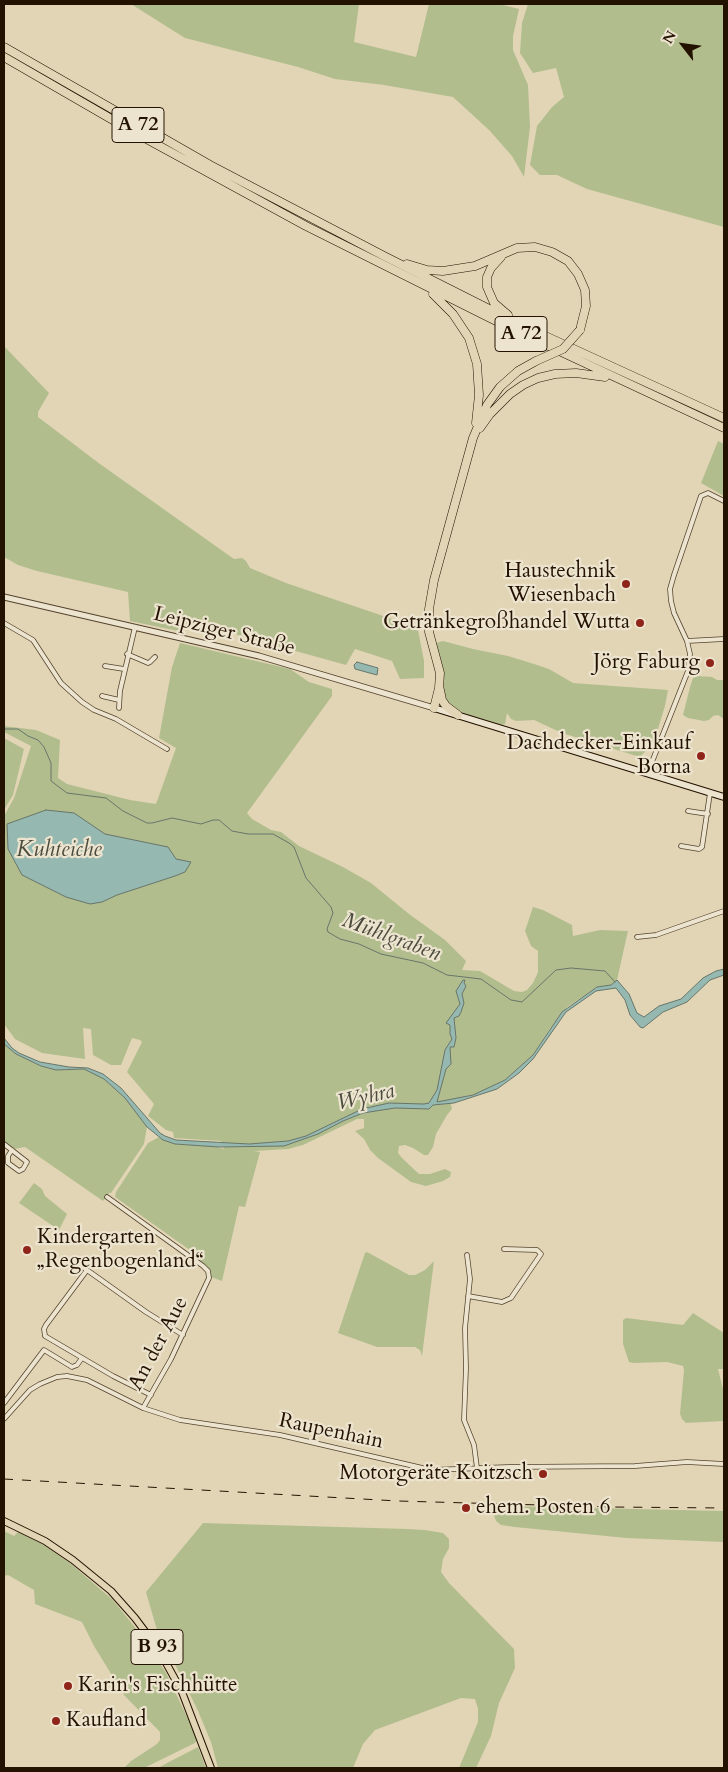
<!DOCTYPE html>
<html>
<head>
<meta charset="utf-8">
<style>
	body { margin:0 }
	#map { position:relative; width:728px; height:1772px; overflow:hidden; background:#e2d5b5; font-family:Cardo,serif }
	canvas { display:block }
	.frame { position:absolute; inset:0; border:5px solid #241201; pointer-events:none }
	.north { position:absolute; left:658px; top:20px; width:50px; height:50px; -webkit-text-stroke:4px #ece4cf; paint-order:stroke; rotate:300deg; font-size:14px; font-weight:700; line-height:20px; text-align:center; color:#241201 }
	.north::after { content:''; display:block; margin:auto; width:18px; height:22px; background:#241201; clip-path:polygon(50% 0,100% 100%,50% 72%,0 100%) }
</style>
</head>
<body>
<div id="map">
<canvas width="728" height="1772"></canvas>
<div class="frame"></div>
<div class="north">N</div>
</div>
<script>
const ctx = document.querySelector('canvas').getContext('2d');
ctx.lineJoin = 'round';
function fill(path, color) {
  ctx.fillStyle = color;
  ctx.fill(path, 'evenodd');
}
function poly(rows) {
  const path = new Path2D();
  for (const r of rows) {
    path.moveTo(r[0], r[1]);
    for (let i = 2; i < r.length; i += 2) path.lineTo(r[i], r[i + 1]);
  }
  return path;
}
function stroke(path, color, width, dash) {
  ctx.strokeStyle = color;
  ctx.lineWidth = width;
  ctx.lineCap = dash ? 'butt' : 'round';
  ctx.setLineDash(dash || []);
  ctx.stroke(path);
}
function drawText(font, color, halo, rows, align = 'center') {
  ctx.font = font + ' Cardo,serif';
  ctx.lineWidth = 4.5;
  ctx.setLineDash([]);
  ctx.textBaseline = 'middle';
  ctx.strokeStyle = halo;
  ctx.fillStyle = color;
  for (const [text, x, y, turn = 0] of rows) {
    ctx.save();
    ctx.translate(x, y);
    ctx.rotate((+turn || 0) * Math.PI / 180);
    ctx.textAlign = isNaN(turn) ? turn : align;
    if (halo) ctx.strokeText(text, 0, 0);
    ctx.fillText(text, 0, 0);
    ctx.restore();
  }
}
fill(poly([
	[131,4,359,4,354,42,416,57,429,4,499,4,519,9,513,36,513,50,528,85,530,127,524,177,512,156,489,130,453,97,384,85,335,79,298,67,185,38],
	[528,4,724,4,724,227,587,189,557,175,540,175,530,165,537,126,552,107,564,97,556,68,533,73,520,53,522,23],
	[4,346,49,393,38,412,38,417,100,464,234,559,242,558,246,561,250,568,286,583,401,622,418,630,424,661,424,678,400,679,392,661,355,649,346,665,238,635,217,623,191,619,183,632,130,621,128,592,37,571,18,565,4,557],
	[718,441,724,444,724,496,701,483],
	[443,641,473,649,508,656,531,663,549,669,573,683,668,690,665,706,654,742,640,757,562,733,534,720,516,721,511,719,507,713,505,724,502,725,465,714,448,704,445,698,443,691,444,683,443,669,436,643],
	[180,643,290,669,309,682,332,689,332,696,247,813,252,819,271,830,281,832,299,846,343,867,371,883,409,914,445,940,466,961,462,970,480,971,514,991,522,992,527,990,533,983,538,972,538,951,531,946,525,931,533,907,543,910,572,925,573,936,600,930,628,931,617,980,611,985,597,987,567,1007,549,1030,533,1055,505,1080,476,1094,450,1100,452,1109,447,1115,436,1134,433,1147,428,1155,424,1155,413,1148,405,1145,399,1146,398,1153,402,1158,419,1174,430,1174,445,1169,451,1172,450,1177,443,1181,426,1186,411,1182,378,1158,370,1150,364,1139,355,1131,364,1128,364,1119,357,1119,303,1145,288,1149,254,1151,260,1152,245,1207,239,1206,222,1281,211,1277,210,1270,200,1260,201,1258,115,1197,116,1192,148,1143,159,1137,175,1144,213,1146,224,1149,221,1141,174,1138,173,1132,166,1130,148,1116,154,1104,127,1072,142,1042,140,1040,132,1038,121,1065,111,1065,93,1055,91,1029,83,1028,85,1059,42,1053,15,1039,4,1024,4,816,14,798,31,746,4,732,4,726,36,730,60,740,58,778,67,784,130,800,156,804,176,748,159,738,172,667],
	[697,676,712,677,717,680,724,680,724,719,718,715,713,716,709,720,704,721,688,718,683,715,690,687,693,678],
	[4,738,24,749,13,795,4,810],
	[4,1044,16,1054,41,1066,56,1070,84,1069,97,1075,104,1079,125,1098,145,1122,147,1127,144,1144,111,1193,109,1193,103,1201,25,1147,14,1149,4,1142],
	[34,1183,42,1189,45,1196,67,1214,59,1230,19,1203],
	[367,1252,409,1275,415,1275,425,1270,434,1261,422,1356,420,1350,415,1347,377,1347,338,1333,365,1253],
	[693,1313,724,1333,724,1369,718,1369,724,1393,724,1421,686,1423,682,1419,680,1414,684,1370,683,1366,667,1362,633,1363,629,1362,623,1344,623,1320,626,1318,683,1325],
	[500,1506,724,1511,724,1542,626,1538,515,1527,501,1525,496,1521,493,1512,495,1508],
	[203,1523,408,1529,425,1530,443,1533,449,1539,449,1548,443,1559,441,1572,449,1583,514,1649,515,1668,499,1703,491,1736,476,1768,459,1768,478,1722,478,1709,475,1699,461,1698,375,1730,363,1744,353,1768,218,1768,211,1742,198,1711,178,1670,159,1637,146,1592],
	[4,1531,14,1536,18,1532,44,1545,71,1564,113,1600,142,1636,166,1673,188,1719,197,1740,195,1743,144,1768,124,1768,131,1761,157,1744,160,1740,160,1732,124,1695,94,1646,82,1622,35,1604,34,1590,8,1575,4,1576],
	[198,1747,206,1768,158,1768,167,1763]
]), '#b2bd8e');
const water = poly([
	[357,662,378,668,377,675,355,669,354,665,357,662],
	[46,810,74,813,105,834,168,847,176,859,191,862,185,872,175,876,117,895,102,902,90,904,66,897,22,875,8,849,7,824,46,810],
	[724,969,724,975,710,980,687,1002,663,1012,643,1028,640,1027,630,1015,625,1000,616,988,596,991,566,1012,533,1059,519,1073,497,1089,454,1103,433,1105,429,1109,395,1108,363,1113,343,1121,318,1134,284,1146,219,1147,175,1144,163,1140,147,1127,125,1098,104,1079,84,1069,56,1070,41,1066,16,1054,4,1044,4,1038,12,1048,19,1053,40,1062,69,1067,88,1068,103,1074,121,1088,160,1133,165,1136,176,1140,249,1144,288,1141,306,1136,362,1109,389,1103,424,1104,429,1103,437,1090,445,1050,452,1039,450,1034,450,1025,446,1023,460,1004,456,991,463,980,465,980,464,983,466,986,462,994,464,1003,461,1012,459,1016,454,1018,456,1038,454,1047,450,1047,451,1064,446,1069,437,1102,473,1095,505,1080,533,1055,562,1012,597,987,611,985,617,980,629,994,637,1013,644,1017,659,1006,681,999,703,978,716,971,724,969]
]);
fill(water, '#95b8b0');
stroke(water, '#68766a', 1);
stroke(poly([
	[4,729,18,729,28,736,38,740,44,747,51,763,51,781,67,793,106,798,123,811,147,823,152,823,172,818,201,824,213,820,219,820,232,831,248,834,273,834,289,843,294,847,306,878,331,907,333,913,327,929,328,932,340,939,359,944,381,954,423,963,447,975,481,979,511,1000,522,1002,556,970,571,968,605,971,615,982]
]), '#68766a', 1);
const minor = poly([
	[4,623,33,640,61,683,82,702,94,710,116,719,167,749],
	[687,641,724,639],
	[127,654,148,663,150,662,155,657],
	[105,666,124,669],
	[102,696,119,700],
	[119,708,120,691,135,627],
	[648,772,688,671,690,654,687,641,674,613,671,601,670,589,674,575,701,496,708,493,724,501],
	[688,811,708,814],
	[681,846,699,849,702,847,710,793],
	[637,937,656,935,724,911],
	[4,1144,27,1162,23,1169,19,1171,8,1163,8,1156,12,1150],
	[107,1197,203,1266,208,1271,209,1278,171,1359,143,1408],
	[467,1255,470,1279,465,1328,466,1368,464,1420,474,1445,477,1468],
	[73,1260,146,1312,183,1335],
	[87,1270,46,1325,44,1329,45,1336,113,1376,151,1395],
	[468,1296,502,1302,511,1298,541,1254,537,1250,504,1249],
	[4,1403,44,1350,72,1367,77,1365,82,1358],
	[4,1419,30,1390,40,1384,57,1377,67,1376,87,1380,143,1408,180,1420,280,1435,431,1470,509,1467,635,1466,687,1462,724,1464]
]);
const tertiary = poly([
	[4,597,259,656,434,708]
]);
const secondary = poly([
	[434,708,724,797]
]);
const primary = poly([
	[4,1521,45,1541,73,1560,111,1591,135,1618,159,1650,182,1692,211,1768]
]);
const motorway = poly([
	[4,47,210,165,384,256,517,323,724,418],
	[4,57,132,131,306,226,512,329,724,428],
	[501,257,491,268,487,277,487,287,494,303,508,315],
	[407,264,427,270,443,271,475,266,517,248,535,247,552,252,568,261,578,274,585,290,586,306,580,330],
	[433,294,453,314,469,338,477,364,479,395,476,423],
	[480,428,490,414,510,394,523,385,538,378,555,374,576,373,605,377],
	[440,690,442,700,446,706,458,715],
	[434,708,439,688,440,673,429,632,429,609,434,580,473,438,487,405,500,387,518,371,536,361]
]);
stroke(minor, '#54432e', 5.5);
stroke(tertiary, '#54432e', 7);
stroke(secondary, '#241201', 8);
stroke(primary, '#241201', 8);
stroke(motorway, '#241201', 9);
stroke(minor, '#ece4cf', 4);
stroke(tertiary, '#ece4cf', 5);
stroke(secondary, '#ece4cf', 5.5);
stroke(primary, '#e2d5b5', 6);
stroke(motorway, '#e2d5b5', 8);
stroke(poly([
	[4,1479,398,1501,611,1507,724,1508]
]), '#241201', 1, [9, 9]);
const motorwayBridge = poly([
	[536,361,563,349,580,330]
]);
stroke(motorwayBridge, '#241201', 9, []);
stroke(motorwayBridge, '#e2d5b5', 8);
for (const [x, y, r, color] of [
	[626,584,5,"#8f2418"],
	[640,623,5,"#8f2418"],
	[710,663,5,"#8f2418"],
	[701,756,5,"#8f2418"],
	[27,1250,5,"#8f2418"],
	[543,1474,5,"#8f2418"],
	[466,1508,5,"#8f2418"],
	[68,1686,5,"#8f2418"],
	[56,1721,5,"#8f2418"]
]) {
  const dot = new Path2D();
  dot.arc(x, y, r, 0, 2 * Math.PI);
  ctx.fillStyle = color;
  ctx.fill(dot);
  stroke(dot, '#ece4cf', 2);
}
for (const [x, y, w] of [
	[138,125,52],
	[521,334,52],
	[157,1647,52]
]) {
  const box = new Path2D();
  box.roundRect(x - w / 2, y - 17.5, w, 35, 4);
  ctx.fillStyle = '#ece4cf';
  ctx.fill(box);
  stroke(box, '#241201', 1);
}
drawText('bold 20px', '#241201', null, [
	["A 72",138,125],
	["A 72",521,334],
	["B 93",157,1647]
]);
drawText('21px', '#241201', '#ece4cf', [
	["Haustechnik",616,572],
	["Wiesenbach",616,596],
	["Getränkegroßhandel Wutta",630,623],
	["Jörg Faburg",700,663],
	["Dachdecker-Einkauf",691,744],
	["Borna",691,768],
	["Kindergarten",37,1238,"left"],
	["„Regenbogenland“",37,1262,"left"],
	["Motorgeräte Koitzsch",533,1474],
	["ehem. Posten 6",476,1508,"left"],
	["Karin's Fischhütte",78,1686,"left"],
	["Kaufland",66,1721,"left"]
], 'right');
drawText('21px', '#241201', '#ece4cf', [
	["Leipziger Straße",224,632,14],
	["An der Aue",159,1344,-62],
	["Raupenhain",331,1432,12]
]);
drawText('italic 22px', '#4c4c3e', '#ece4cf', [
	["Kuhteiche",59,851],
	["Mühlgraben",391,938,20],
	["Wyhra",366,1098,-13]
]);
</script>
</body>
</html>
